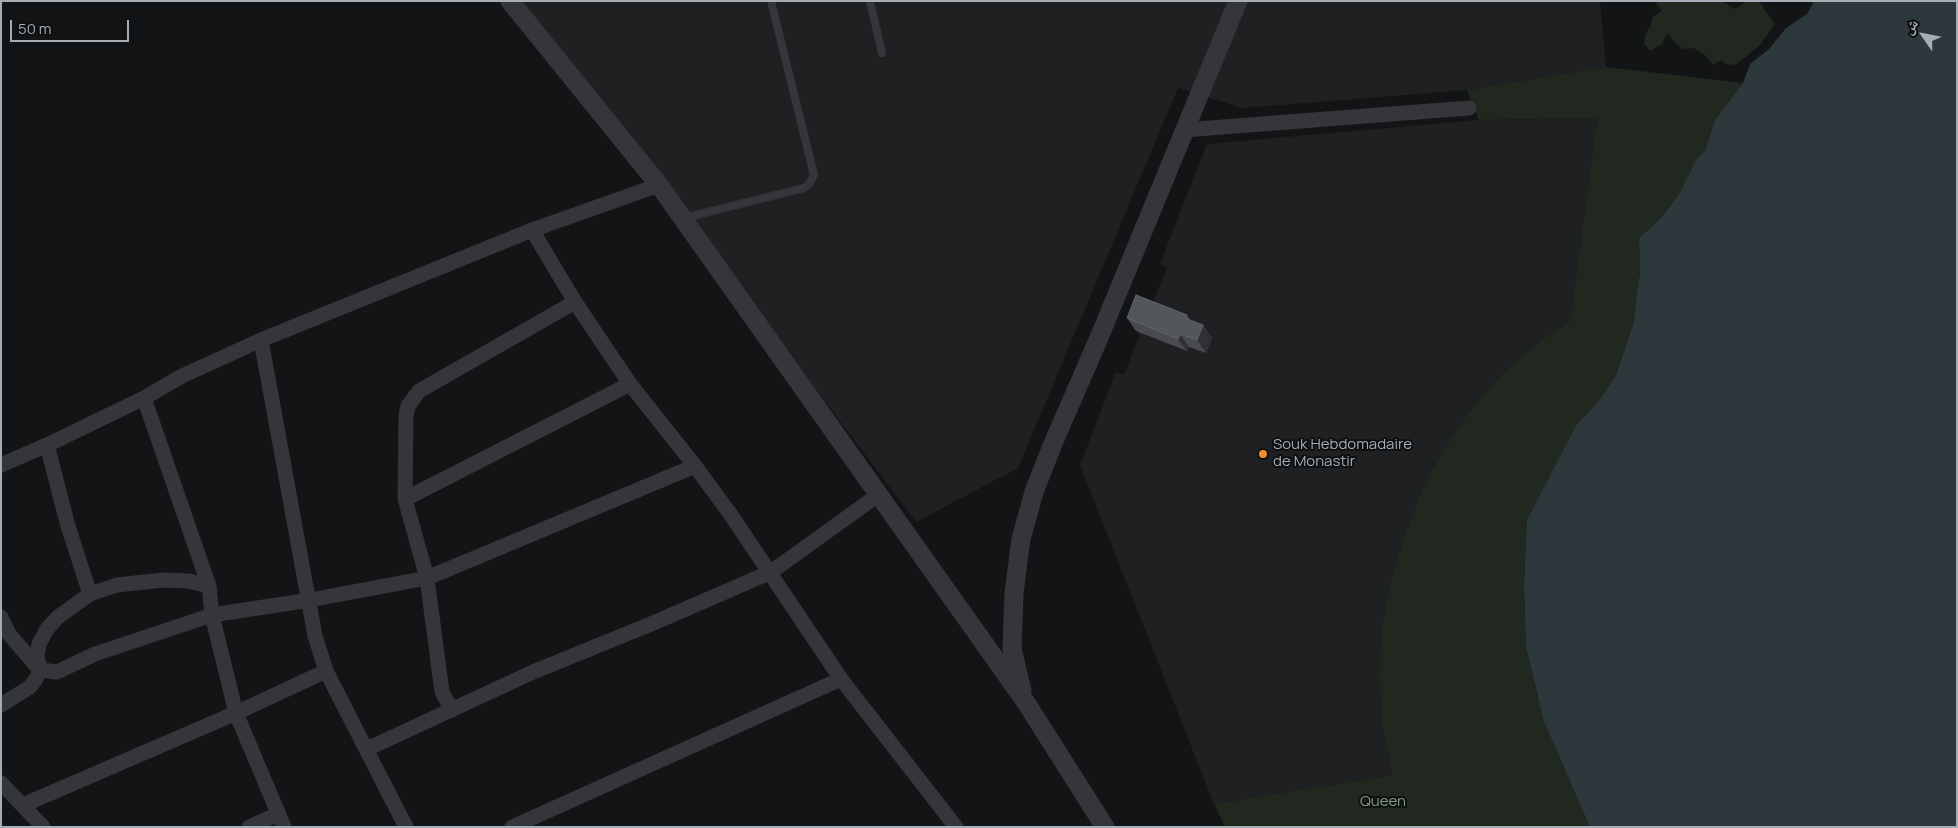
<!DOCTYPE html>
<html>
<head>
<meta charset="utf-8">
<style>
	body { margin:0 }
	#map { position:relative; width:1958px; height:828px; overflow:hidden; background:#131415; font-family:Manrope,"Noto Naskh Arabic",sans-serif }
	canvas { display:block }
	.frame { position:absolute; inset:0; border:2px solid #a5adb5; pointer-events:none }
	.north { position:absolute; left:1898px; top:10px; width:50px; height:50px; -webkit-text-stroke:4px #0e0f10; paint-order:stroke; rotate:303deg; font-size:14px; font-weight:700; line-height:20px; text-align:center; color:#a5adb5 }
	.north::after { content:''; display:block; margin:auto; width:18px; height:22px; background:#a5adb5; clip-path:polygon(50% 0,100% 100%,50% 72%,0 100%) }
	.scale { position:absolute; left:10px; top:20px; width:119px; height:22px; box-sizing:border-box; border:2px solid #a5adb5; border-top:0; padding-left:6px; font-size:15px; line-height:18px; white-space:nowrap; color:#a5adb5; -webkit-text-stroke:4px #0e0f10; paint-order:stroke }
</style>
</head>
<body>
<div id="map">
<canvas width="1958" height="828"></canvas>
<div class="frame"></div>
<div class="north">ش</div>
<div class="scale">50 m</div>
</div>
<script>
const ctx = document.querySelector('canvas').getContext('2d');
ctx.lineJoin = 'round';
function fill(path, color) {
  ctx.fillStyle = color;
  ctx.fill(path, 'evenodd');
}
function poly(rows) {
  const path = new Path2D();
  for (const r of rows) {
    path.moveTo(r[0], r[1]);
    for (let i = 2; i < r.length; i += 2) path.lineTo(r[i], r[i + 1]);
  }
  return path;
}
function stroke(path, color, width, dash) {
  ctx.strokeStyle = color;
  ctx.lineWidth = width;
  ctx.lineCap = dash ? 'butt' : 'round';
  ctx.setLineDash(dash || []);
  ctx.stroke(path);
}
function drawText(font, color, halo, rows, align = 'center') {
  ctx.font = font + ' Manrope,sans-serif';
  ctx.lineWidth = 4;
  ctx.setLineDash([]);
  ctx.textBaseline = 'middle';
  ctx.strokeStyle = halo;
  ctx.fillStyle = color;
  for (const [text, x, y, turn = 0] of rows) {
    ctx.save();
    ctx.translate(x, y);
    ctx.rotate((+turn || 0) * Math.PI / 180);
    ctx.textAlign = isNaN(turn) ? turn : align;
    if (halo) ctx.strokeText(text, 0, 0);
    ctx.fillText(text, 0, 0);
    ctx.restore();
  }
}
fill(poly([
	[511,1,1600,1,1606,67,1467,90,1243,108,1178,88,1018,468,916,522,644,162],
	[1597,118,1570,321,1539,342,1503,373,1473,407,1447,444,1426,480,1405,533,1390,584,1381,633,1379,677,1382,724,1392,775,1214,804,1080,465,1116,372,1124,375,1140,334,1136,331,1145,308,1150,310,1167,267,1160,264,1207,144,1479,120]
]), '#1f2022');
fill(poly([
	[1659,1,1722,1,1735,9,1747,1,1759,1,1775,25,1759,46,1736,65,1725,64,1721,60,1713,65,1705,55,1694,48,1684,49,1677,45,1667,33,1662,44,1650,51,1644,44,1645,35,1651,25,1652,17,1662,11,1656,3],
	[1606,67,1743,83,1715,120,1705,151,1696,160,1679,194,1662,217,1639,238,1640,272,1633,325,1616,375,1598,402,1576,425,1527,520,1524,586,1526,647,1544,722,1590,827,1225,827,1214,804,1392,775,1382,724,1379,677,1381,633,1390,584,1405,533,1426,480,1447,444,1473,407,1503,373,1539,342,1570,321,1597,118,1479,120,1467,90]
]), '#202820');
fill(poly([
	[1814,1,1957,1,1957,827,1590,827,1544,722,1526,647,1524,586,1527,520,1576,425,1598,402,1616,375,1633,325,1640,272,1639,238,1662,217,1679,194,1696,160,1705,151,1715,120,1743,83,1750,64,1769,49,1786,28,1807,14]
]), '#2d383d');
stroke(poly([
	[870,1,882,53],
	[684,218,804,188,809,184,814,175,771,1]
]), '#34363a', 8);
stroke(poly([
	[1184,130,1469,108],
	[532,230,575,302,630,384,695,466,731,515,841,679,956,827],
	[144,398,209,586],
	[47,445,68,526,90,594],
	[1,465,47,445,144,398,182,376,261,340],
	[405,499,630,384],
	[1,617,9,634,40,670,57,672,95,654,212,615,310,600,427,578,695,466],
	[1,705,30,687,36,679,40,670,37,655,39,644,47,629,58,617,90,594,117,585,163,580,189,581,209,586,212,615,236,713,284,827],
	[452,710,442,692,427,578,405,499,406,415,408,406,419,391,575,302],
	[367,749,533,672,651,624,771,572,878,495],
	[1,783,43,827],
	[23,805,236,713,326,671],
	[249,827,278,814],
	[406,827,326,671,315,636,261,340,532,230,659,185],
	[512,827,841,679]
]), '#34363a', 15);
stroke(poly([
	[510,1,659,185,1025,701,1105,827],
	[1022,690,1012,649,1014,593,1021,539,1034,492,1052,446,1101,333,1238,1]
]), '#34363a', 19);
fill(poly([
	[1187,315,1190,320,1203,325,1212,338,1206,353,1189,347,1187,351,1136,331,1127,318]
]), '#494b50');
fill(poly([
	[1203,325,1212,338,1206,353,1197,340],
	[1180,334,1189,347,1187,351,1178,339]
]), '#2f3134');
const building = poly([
	[1136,295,1187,315,1185,318,1203,325,1197,340,1180,334,1178,339,1127,318,1136,295]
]);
fill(building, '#53565b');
stroke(building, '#606469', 1);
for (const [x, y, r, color] of [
	[1263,454,5,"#ee9032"]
]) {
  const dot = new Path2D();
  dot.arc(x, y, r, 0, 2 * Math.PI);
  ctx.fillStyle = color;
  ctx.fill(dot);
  stroke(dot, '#0e0f10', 2);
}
drawText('15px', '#a5adb5', '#0e0f10', [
	["Souk Hebdomadaire",1273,445],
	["de Monastir",1273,462]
], 'left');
drawText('15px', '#80a07c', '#0e0f10', [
	["Queen",1383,802]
]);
</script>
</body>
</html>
